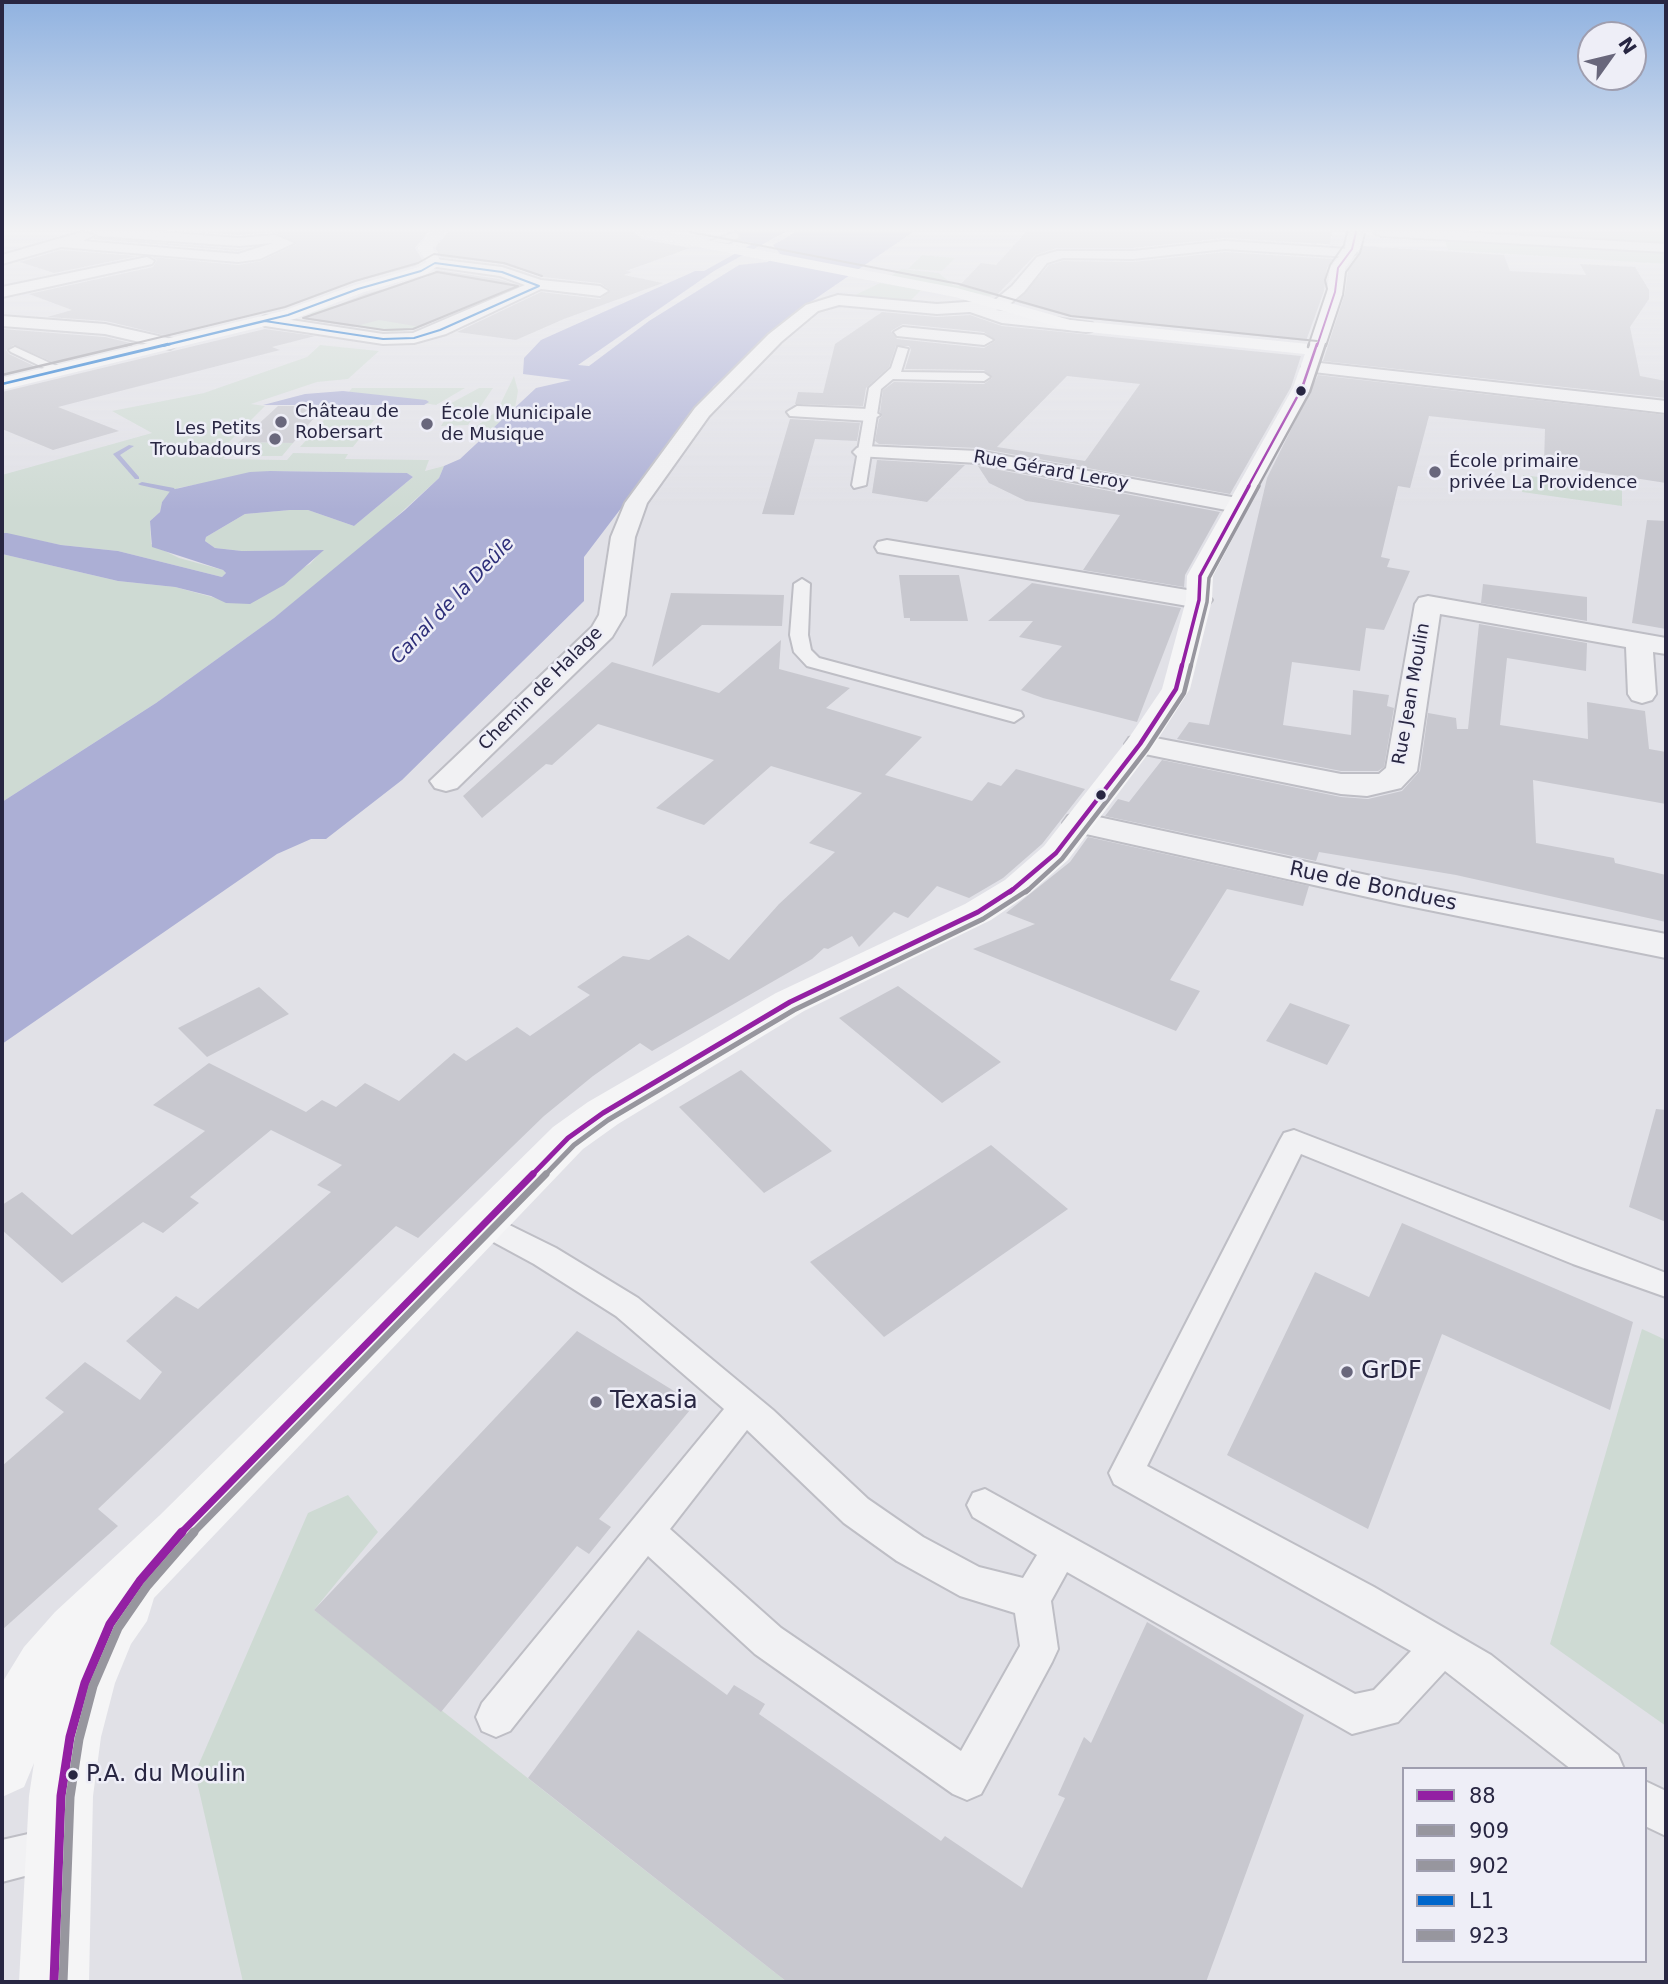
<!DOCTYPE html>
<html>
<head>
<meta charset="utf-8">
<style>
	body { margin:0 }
	#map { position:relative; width:1668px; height:1984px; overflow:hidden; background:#e1e1e7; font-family:"DejaVu Sans",sans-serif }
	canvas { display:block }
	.frame { position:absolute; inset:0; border:4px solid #282642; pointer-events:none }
	.legend { position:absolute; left:1402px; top:1767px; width:245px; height:196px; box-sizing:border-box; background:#eeeef7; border:2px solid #9f9eaf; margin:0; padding:9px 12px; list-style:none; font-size:21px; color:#282642 }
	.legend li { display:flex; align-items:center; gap:14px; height:35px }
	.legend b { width:35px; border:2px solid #9f9eaf }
	.north { position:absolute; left:1577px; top:21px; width:70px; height:70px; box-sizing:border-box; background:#eeeef7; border:2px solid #9f9eaf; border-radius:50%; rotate:56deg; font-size:19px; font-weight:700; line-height:28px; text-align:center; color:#282642 }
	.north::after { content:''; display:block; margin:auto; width:24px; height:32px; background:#69677c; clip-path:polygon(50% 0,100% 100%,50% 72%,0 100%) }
</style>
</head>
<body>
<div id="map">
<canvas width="1668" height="1984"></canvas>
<div class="frame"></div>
<ul class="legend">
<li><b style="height:9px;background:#9320a3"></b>88</li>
<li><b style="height:9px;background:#97969e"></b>909</li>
<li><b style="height:9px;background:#97969e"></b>902</li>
<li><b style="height:9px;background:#06c"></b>L1</li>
<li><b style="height:9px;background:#97969e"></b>923</li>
</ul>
<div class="north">N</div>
</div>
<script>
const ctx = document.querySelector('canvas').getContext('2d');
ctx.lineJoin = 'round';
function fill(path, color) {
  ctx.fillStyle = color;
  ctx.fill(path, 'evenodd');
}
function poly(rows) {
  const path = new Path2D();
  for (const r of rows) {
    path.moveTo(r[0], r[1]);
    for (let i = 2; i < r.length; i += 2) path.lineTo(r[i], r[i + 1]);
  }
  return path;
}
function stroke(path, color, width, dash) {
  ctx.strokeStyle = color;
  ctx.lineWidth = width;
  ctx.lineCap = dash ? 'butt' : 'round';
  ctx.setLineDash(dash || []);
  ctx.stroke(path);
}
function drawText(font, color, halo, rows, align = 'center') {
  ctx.font = font + ' "DejaVu Sans",sans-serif';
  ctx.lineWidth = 5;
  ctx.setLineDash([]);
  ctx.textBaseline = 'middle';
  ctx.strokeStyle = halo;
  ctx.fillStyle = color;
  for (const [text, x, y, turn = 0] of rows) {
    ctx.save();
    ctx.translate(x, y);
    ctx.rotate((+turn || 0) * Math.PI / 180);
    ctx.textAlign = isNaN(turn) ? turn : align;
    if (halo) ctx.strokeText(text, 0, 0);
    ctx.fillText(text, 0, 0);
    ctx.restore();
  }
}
fill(poly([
	[1442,232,1666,232,1666,264,1448,250],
	[922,255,955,258,942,271,908,269],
	[901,269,939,273,953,285,999,291,990,296,891,276],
	[880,283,921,290,907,304,849,298],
	[503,286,513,289,408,330,392,332,339,324,348,320,309,314,332,306,368,315],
	[320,345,379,351,348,379,317,382,251,404,265,406,229,442,235,445,223,459,287,460,293,453,348,454,345,459,429,460,425,471,444,466,439,478,352,557,274,618,156,703,2,802,2,554,118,581,175,587,234,603,310,564,323,550,242,551,215,548,205,541,206,537,245,514,290,510,308,510,354,526,413,477,407,473,270,471,178,488,162,502,160,512,150,521,151,544,179,558,223,570,226,573,222,577,118,551,61,545,2,533,2,475,152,433,112,411,204,393,307,357],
	[514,376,518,391,515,408,495,429,474,428,497,411],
	[352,388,465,388,436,405,349,392],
	[479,388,493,388,468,425,441,426,452,408,444,407],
	[324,420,374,420,353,447,300,447],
	[239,442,293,443,282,456,227,456],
	[1523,475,1622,488,1622,506,1522,492],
	[1642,1329,1666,1340,1666,1726,1550,1644],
	[348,1495,378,1532,314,1610,787,1982,243,1982,195,1773,308,1513]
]), '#cedad3');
fill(poly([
	[738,232,785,232,714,271,578,365,589,366,649,321,739,265,767,262,781,255,773,245,796,232,913,232,799,310,714,386,584,557,584,601,402,780,326,839,311,839,277,854,2,1044,2,802,156,703,274,618,405,510,439,478,444,466,460,459,536,388,571,380,523,374,524,358,541,340,695,271,704,271,754,243,736,240,741,236,732,235],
	[343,391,426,400,429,402,424,405,263,405,305,394],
	[270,471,407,473,413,477,354,526,308,510,290,510,245,514,206,537,205,541,215,548,242,551,324,550,284,585,250,604,226,603,211,596,175,587,118,581,2,554,2,533,7,533,61,545,118,551,222,577,226,573,223,570,152,547,150,521,160,512,162,502,171,490,250,472]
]), '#acafd5');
fill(poly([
	[129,445,134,446,120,455,139,477,139,479,135,479,113,454,129,445],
	[142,482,174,488,175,490,171,492,140,485,138,484,142,482]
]), '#acafd5');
fill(poly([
	[196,232,428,232,415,248,423,261,415,266,351,283,282,308,168,336,106,321,47,317,72,310,29,294,153,267,157,260,153,257,238,265,261,261,296,244,275,232,239,235],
	[448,232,634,232,642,239,690,248,626,271,632,272,624,275,663,283,564,319,516,340,457,332,541,292,600,299,610,290,600,283,542,277,502,264,441,257,435,248],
	[1026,232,1332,232,1330,244,1343,245,1225,238,1133,248,1057,248,1035,255,996,296,959,286,981,263,996,265],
	[95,237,239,249,249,248,238,251,92,239],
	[1362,246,1504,255,1510,271,1586,275,1580,264,1635,267,1649,290,1649,299,1630,327,1640,376,1666,381,1666,398,1323,361,1345,293,1348,269],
	[61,250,138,256,54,273,20,262],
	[1225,252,1334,259,1327,268,1324,291,1306,341,1070,317,1016,302,1049,265,1063,261,1133,262],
	[437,270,499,279,518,285,421,327,379,320,353,327,302,319,365,294,427,277],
	[882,312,937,317,970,315,1002,326,1301,356,1291,387,1230,494,978,448,879,444,875,441,879,419,882,416,880,412,883,390,894,382,984,384,992,378,984,370,905,369,911,350,909,346,896,346,889,367,866,388,863,406,795,404,798,392,823,393,835,344],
	[903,324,984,332,995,341,984,348,897,339,891,331],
	[1067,376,1140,384,1085,461,997,447],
	[2,329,105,337,135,344,55,363,14,345,6,350,9,354,36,367,2,375],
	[265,329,315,336,272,347,280,350,58,407,119,431,53,450,2,429,2,392],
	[1318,375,1666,415,1666,483,1544,464,1545,429,1429,416,1410,488,1398,486,1381,557,1390,559,1387,567,1410,571,1384,630,1366,628,1360,671,1292,662,1283,725,1351,735,1353,690,1389,695,1387,706,1394,708,1384,767,1378,771,1341,771,1177,739,1189,722,1209,725,1267,478],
	[278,406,324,406,293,443,239,442],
	[790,419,860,423,857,441,815,439,794,515,762,514],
	[877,460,965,465,927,502,872,493],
	[978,466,1220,512,1185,575,1184,587,1083,570,1120,515,1026,501,989,483],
	[1647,520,1666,521,1666,629,1632,623],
	[899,575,959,575,968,621,910,621,910,618,904,618],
	[1032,583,1181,608,1137,722,1043,698,1021,690,1062,646,1019,637,1033,621,988,621],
	[1483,584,1587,597,1587,621,1481,603],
	[671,593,784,595,782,626,702,625,652,667],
	[1479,624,1587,643,1586,671,1507,658,1500,725,1588,739,1587,702,1645,711,1649,749,1666,752,1666,804,1533,780,1536,843,1614,858,1615,863,1666,875,1666,922,1456,875,1319,852,1316,861,1105,816,1118,799,1129,802,1162,760,1341,797,1368,799,1402,791,1420,771,1428,713,1456,718,1457,729,1468,729],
	[781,640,779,669,850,688,826,708,922,737,885,775,972,801,988,782,1001,786,1016,769,1085,789,1042,844,1003,878,969,898,937,886,908,918,894,912,859,947,852,936,828,949,824,948,812,959,652,1051,640,1043,593,1076,544,1116,418,1238,396,1226,98,1509,118,1526,2,1630,2,1466,64,1412,45,1398,85,1362,140,1400,162,1372,126,1341,176,1296,198,1309,331,1192,317,1185,342,1165,271,1130,190,1197,199,1203,163,1233,143,1222,62,1283,2,1230,2,1205,22,1192,72,1235,205,1131,153,1105,209,1063,306,1112,322,1100,336,1107,365,1083,399,1101,454,1053,466,1061,517,1027,530,1036,590,995,577,987,623,956,649,960,688,935,729,960,779,904,835,852,809,843,862,793,771,766,704,825,656,808,714,760,598,724,552,765,546,764,482,818,463,796,612,662,719,693],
	[1088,837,1309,886,1303,906,1227,889,1170,980,1200,991,1176,1031,973,949,1035,924,1006,913,1070,862],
	[898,986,1001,1062,942,1103,839,1018],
	[259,987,289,1014,207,1057,178,1028],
	[1290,1003,1350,1025,1327,1065,1266,1041],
	[741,1070,832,1151,764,1193,679,1107],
	[1656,1109,1666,1110,1666,1222,1629,1207],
	[991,1145,1068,1209,884,1337,810,1262],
	[1402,1223,1633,1322,1610,1410,1442,1334,1368,1529,1227,1455,1315,1272,1369,1297],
	[577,1331,695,1404,599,1519,611,1527,589,1554,577,1546,441,1712,314,1610],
	[1147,1622,1304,1715,1206,1982,787,1982,528,1778,638,1630,727,1695,734,1685,765,1704,759,1714,941,1841,945,1836,1022,1888,1065,1798,1058,1795,1084,1737,1091,1743]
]), '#c8c8cf');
const lane = poly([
	[736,232,739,237,728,243,711,241,736,232],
	[15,347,63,369,65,371,55,373,11,352,9,350,15,347],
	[898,347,908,349,901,372,984,373,990,377,984,381,893,379,881,389,866,485,854,488,852,485,869,388,891,368,898,347],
	[802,579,810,584,808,635,811,650,819,658,1021,712,1023,716,1014,722,807,666,794,652,790,635,794,584,802,579],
	[1294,1130,1666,1273,1666,1297,1573,1264,1301,1154,1147,1466,1374,1587,1491,1655,1618,1755,1624,1769,1571,1769,1445,1671,1398,1722,1352,1734,1067,1572,1051,1601,1058,1649,1052,1662,981,1794,967,1800,953,1794,755,1654,648,1556,510,1731,496,1737,482,1731,476,1717,482,1703,724,1409,616,1316,534,1264,475,1232,470,1224,475,1216,485,1213,556,1248,638,1298,773,1410,868,1499,923,1537,979,1567,1023,1578,1037,1555,973,1517,967,1505,973,1493,985,1489,1355,1694,1374,1690,1411,1651,1114,1484,1109,1473,1280,1140,1284,1133,1294,1130],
	[747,1430,844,1523,897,1561,960,1596,1015,1613,1020,1646,961,1751,781,1628,670,1529,747,1430],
	[1645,1781,1666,1791,1666,1836,1645,1826,1645,1781],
	[59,1827,74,1833,80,1848,74,1863,2,1882,2,1840,59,1827]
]);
const street = poly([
	[82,232,94,235,83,241,238,254,273,243,239,246,99,236,92,232,160,232,239,238,275,235,294,243,260,259,238,262,61,247,2,264,2,255,82,232],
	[1374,232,1459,232,1666,244,1666,252,1381,236,1374,232],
	[1225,241,1349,249,1356,253,1349,257,1225,249,1133,259,1063,258,1047,263,1024,292,1005,308,996,310,1092,323,1095,327,1092,331,1086,332,1002,323,970,312,937,314,839,305,818,311,781,342,709,416,647,503,635,537,625,615,612,637,457,788,446,791,435,788,430,781,592,627,599,615,611,537,625,503,695,408,769,334,806,305,838,295,937,304,995,300,1012,286,1037,257,1057,251,1133,251,1225,241],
	[147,257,154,261,152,264,2,297,2,287,147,257],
	[435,259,502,267,541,280,600,286,608,291,600,296,541,289,446,334,414,343,383,344,265,326,257,321,265,316,383,334,413,333,525,285,500,276,430,266,430,260,435,259],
	[2,316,105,324,176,340,179,344,170,349,105,334,2,326,2,316],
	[903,327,984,335,993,340,984,345,897,336,894,332,903,327],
	[1311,362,1666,401,1666,413,1305,371,1302,367,1311,362],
	[797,406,870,409,880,415,870,421,790,416,787,412,797,406],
	[864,446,978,451,1237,498,1248,505,1237,512,978,463,857,456,853,452,857,448,864,446],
	[887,540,1199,592,1208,595,1212,600,1208,605,1199,608,878,552,875,547,878,542,887,540],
	[1428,596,1666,638,1666,654,1653,652,1656,694,1652,700,1642,703,1632,700,1628,694,1626,647,1440,614,1417,771,1401,788,1367,796,1341,794,1140,753,1129,750,1125,744,1129,738,1140,735,1341,774,1379,774,1386,768,1415,604,1419,598,1428,596],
	[1080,813,1399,882,1666,934,1666,958,1399,904,1068,830,1063,823,1068,816,1080,813]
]);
stroke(lane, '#bebec5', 4);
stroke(street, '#bebec5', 4);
fill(lane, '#f1f1f3');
fill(street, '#f1f1f3');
fill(poly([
	[431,232,445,232,432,248,442,263,426,274,364,292,294,319,2,390,2,378,283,311,352,286,416,268,427,262,418,248,431,232],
	[636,232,665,232,957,288,1070,320,1308,344,1327,292,1330,268,1345,249,1349,232,1363,232,1359,249,1345,268,1343,292,1311,388,1213,576,1212,600,1190,689,1151,750,1068,860,1029,894,991,920,804,1011,618,1124,583,1149,154,1598,147,1621,131,1644,115,1683,101,1737,93,1796,89,1982,19,1982,29,1796,34,1763,24,1787,2,1797,2,1683,24,1647,55,1612,160,1515,553,1127,588,1102,776,993,965,904,1005,880,1044,846,1128,739,1162,689,1186,600,1187,576,1293,388,1305,354,1069,330,955,297,643,236,636,232]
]), '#f5f5f6');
stroke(poly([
	[1317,346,1335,292,1338,268,1352,249,1356,232]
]), '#9320a3', 2);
stroke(poly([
	[1248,487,1302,388,1317,344]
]), '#9320a3', 2.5);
stroke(poly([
	[1182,666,1199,600,1200,576,1249,486]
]), '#9320a3', 3.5);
stroke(poly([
	[1010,892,1056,853,1140,744,1176,689,1182,665]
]), '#9320a3', 4.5);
stroke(poly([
	[531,1176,568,1138,603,1113,790,1002,978,912,1012,890]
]), '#9320a3', 5);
stroke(poly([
	[180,1534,533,1174]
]), '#9320a3', 7);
stroke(poly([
	[54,1982,61,1796,70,1737,85,1683,110,1624,140,1581,182,1532]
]), '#9320a3', 9);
stroke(poly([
	[1326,346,1343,295,1346,272,1360,253,1365,234]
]), '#97969e', 2);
stroke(poly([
	[1258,487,1310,392,1326,344]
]), '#97969e', 2.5);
stroke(poly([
	[1191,666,1207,602,1209,578,1259,486]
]), '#97969e', 3.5);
stroke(poly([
	[1026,892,1062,859,1147,749,1184,693,1191,665]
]), '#97969e', 4.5);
stroke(poly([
	[544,1176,574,1145,608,1120,794,1010,983,919,1028,890]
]), '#97969e', 5);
stroke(poly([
	[192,1534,546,1174]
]), '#97969e', 7);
stroke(poly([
	[63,1982,70,1797,79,1739,93,1686,118,1628,147,1586,194,1532]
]), '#97969e', 9);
stroke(poly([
	[690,232,959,284,1071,316,1317,341],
	[124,346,285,307,355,281,418,263,434,254,504,263,542,276],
	[1308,346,1327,289,1325,280,1330,265,1344,245,1347,232]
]), '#97969e', 2);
stroke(poly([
	[1308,347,1309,344],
	[2,375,132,344]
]), '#97969e', 2.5);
stroke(poly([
	[161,346,288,315,358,289,421,271,435,263,502,272,539,286,440,330,414,338,383,339,265,321,162,346],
	[163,346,182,341]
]), '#06c', 2);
stroke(poly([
	[168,344,2,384,170,344],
	[2,384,170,344]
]), '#06c', 2.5);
stroke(poly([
	[437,272,518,286,413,329,384,330,303,318,437,272]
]), '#97969e', 2);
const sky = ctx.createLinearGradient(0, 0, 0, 510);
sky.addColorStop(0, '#90b2e0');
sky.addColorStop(0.45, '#f2f2f4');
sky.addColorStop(1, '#f2f2f400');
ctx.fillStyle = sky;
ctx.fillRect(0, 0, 1668, 510);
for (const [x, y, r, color] of [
	[1301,391,6,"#282642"],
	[281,422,7,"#69677c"],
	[427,424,7,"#69677c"],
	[275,439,7,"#69677c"],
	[1435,472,7,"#69677c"],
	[1101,795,6,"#282642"],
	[1347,1372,7,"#69677c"],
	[596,1402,7,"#69677c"],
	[73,1775,6,"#282642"]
]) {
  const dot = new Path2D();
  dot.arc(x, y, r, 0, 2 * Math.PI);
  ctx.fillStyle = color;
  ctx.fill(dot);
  stroke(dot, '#eeeef7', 2.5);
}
drawText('18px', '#282642', '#eeeef7', [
	["Château de",295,412],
	["Robersart",295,433],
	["École Municipale",441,414],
	["de Musique",441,435],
	["Les Petits",261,429,"right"],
	["Troubadours",261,450,"right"],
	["École primaire",1449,462],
	["privée La Providence",1449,483]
], 'left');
drawText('18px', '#282642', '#eeeef7', [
	["Rue Gérard Leroy",1051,471,10],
	["Chemin de Halage",541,689,-45],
	["Rue Jean Moulin",1412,694,-80]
]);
drawText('italic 19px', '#2d2e79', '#eeeef7', [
	["Canal de la Deûle",453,601,-46]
]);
drawText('21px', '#282642', '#eeeef7', [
	["Rue de Bondues",1373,887,12]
]);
drawText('23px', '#282642', '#eeeef7', [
	["P.A. du Moulin",86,1775]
], 'left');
drawText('24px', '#282642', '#eeeef7', [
	["GrDF",1361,1372],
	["Texasia",610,1402]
], 'left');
</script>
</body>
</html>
